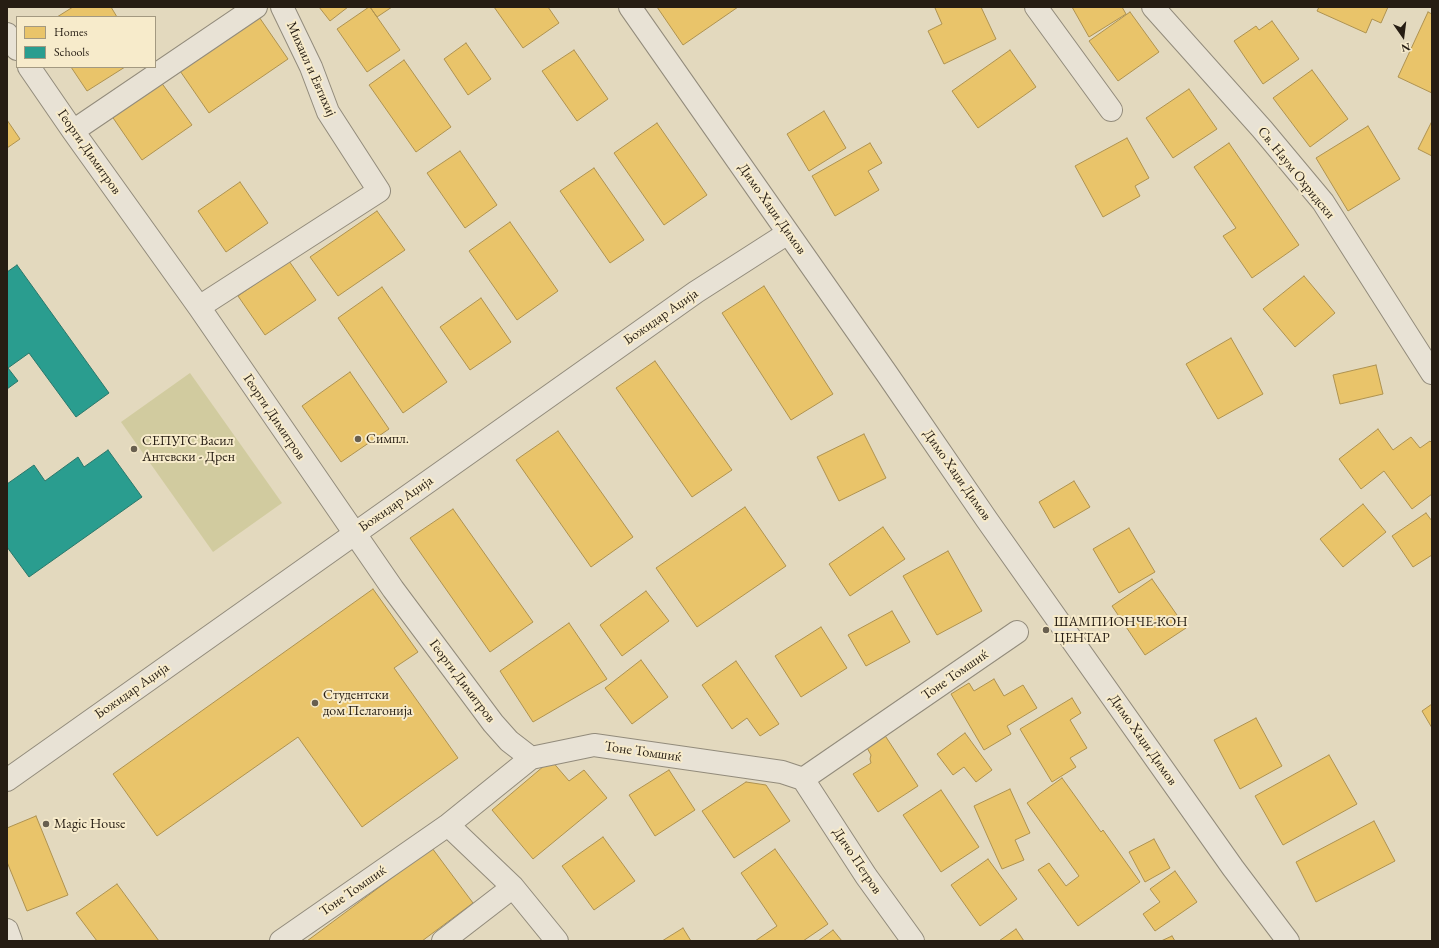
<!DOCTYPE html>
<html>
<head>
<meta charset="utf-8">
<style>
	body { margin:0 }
	#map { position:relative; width:1439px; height:948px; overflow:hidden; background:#e3d9be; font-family:"EB Garamond",serif }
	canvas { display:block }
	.frame { position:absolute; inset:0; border:8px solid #261d13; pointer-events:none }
	.legend { position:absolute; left:16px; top:16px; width:140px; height:52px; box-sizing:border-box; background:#f7ebcb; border:1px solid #a39981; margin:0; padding:5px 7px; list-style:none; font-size:12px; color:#261d13 }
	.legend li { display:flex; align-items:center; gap:8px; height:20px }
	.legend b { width:20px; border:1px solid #a39981 }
	.north { position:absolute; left:1383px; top:16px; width:40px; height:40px; -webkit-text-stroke:3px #f7ebcb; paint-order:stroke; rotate:166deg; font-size:11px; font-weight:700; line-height:16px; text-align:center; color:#261d13 }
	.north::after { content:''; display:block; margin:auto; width:14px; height:18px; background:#261d13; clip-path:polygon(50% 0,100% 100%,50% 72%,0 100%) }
</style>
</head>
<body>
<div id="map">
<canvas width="1439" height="948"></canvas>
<div class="frame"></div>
<ul class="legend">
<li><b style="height:11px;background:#e9c46a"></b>Homes</li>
<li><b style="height:11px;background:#2a9d8f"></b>Schools</li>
</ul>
<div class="north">N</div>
</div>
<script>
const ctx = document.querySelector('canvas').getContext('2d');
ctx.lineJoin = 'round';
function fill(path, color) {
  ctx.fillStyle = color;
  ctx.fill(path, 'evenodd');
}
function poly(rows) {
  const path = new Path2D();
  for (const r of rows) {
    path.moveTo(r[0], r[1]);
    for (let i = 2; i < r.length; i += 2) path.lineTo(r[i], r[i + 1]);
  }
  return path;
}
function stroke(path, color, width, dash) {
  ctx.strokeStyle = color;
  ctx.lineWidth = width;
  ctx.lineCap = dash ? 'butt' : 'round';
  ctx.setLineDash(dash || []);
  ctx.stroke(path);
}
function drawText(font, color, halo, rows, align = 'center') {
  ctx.font = font + ' "EB Garamond",serif';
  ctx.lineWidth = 4;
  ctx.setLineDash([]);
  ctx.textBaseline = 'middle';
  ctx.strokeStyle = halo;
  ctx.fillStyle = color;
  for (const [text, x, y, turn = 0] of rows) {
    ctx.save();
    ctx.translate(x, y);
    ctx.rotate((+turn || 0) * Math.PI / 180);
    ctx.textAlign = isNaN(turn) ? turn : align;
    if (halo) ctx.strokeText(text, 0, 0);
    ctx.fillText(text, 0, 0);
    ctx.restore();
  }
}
fill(poly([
	[190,373,282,503,213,552,121,422]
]), '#d1cb9f');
const homes = poly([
	[73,7,111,7,117,17,57,17,73,7],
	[319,7,348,7,330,21,319,7],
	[369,7,370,7,400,50,367,72,337,29,369,7],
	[370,7,392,7,377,17,370,7],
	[494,7,548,7,559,23,523,48,494,7],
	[657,7,738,7,683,45,657,7],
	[938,7,981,7,996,39,944,64,928,31,942,24,935,8,938,7],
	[1072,7,1122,7,1126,14,1089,37,1072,7],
	[1319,7,1388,7,1381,23,1372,19,1366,33,1317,11,1319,7],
	[1130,12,1159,52,1118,81,1089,41,1130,12],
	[1428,12,1432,14,1432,93,1398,77,1428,12],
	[257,14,288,59,209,113,178,68,257,14],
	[1272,21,1299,59,1263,84,1234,41,1256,26,1259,30,1272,21],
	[466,43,491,79,468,95,444,59,466,43],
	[574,50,608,99,577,121,542,71,574,50],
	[1010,50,1036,87,978,128,952,91,1010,50],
	[404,60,451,127,416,152,369,85,404,60],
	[71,67,125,67,87,91,71,67],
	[1312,70,1348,119,1310,147,1273,98,1312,70],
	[158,78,192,125,142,160,109,112,158,78],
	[1189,89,1217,129,1173,158,1146,118,1189,89],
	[824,111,846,148,809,171,787,134,824,111],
	[7,120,20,139,7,148,7,120],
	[1432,121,1432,156,1418,149,1432,121],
	[657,123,707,195,664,225,614,153,657,123],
	[1368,126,1400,179,1348,211,1316,158,1368,126],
	[1127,138,1149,178,1135,186,1140,196,1103,217,1075,166,1127,138],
	[870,143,882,163,868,171,879,190,835,216,812,176,870,143],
	[1229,143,1299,245,1252,278,1223,236,1236,228,1194,167,1229,143],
	[460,151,497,205,465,228,427,173,460,151],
	[594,168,644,240,610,263,560,191,594,168],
	[240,182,268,223,226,252,198,211,240,182],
	[377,211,405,250,338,296,310,257,377,211],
	[510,222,558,291,517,320,469,251,510,222],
	[289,261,316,300,265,335,238,296,289,261],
	[1304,276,1335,313,1295,347,1263,309,1304,276],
	[764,286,833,394,791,420,722,313,764,286],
	[382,287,447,382,403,413,338,318,382,287],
	[481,298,511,342,470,370,440,327,481,298],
	[1231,338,1263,394,1218,419,1186,364,1231,338],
	[655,361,732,470,692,497,616,388,655,361],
	[1376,365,1383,394,1340,404,1333,375,1376,365],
	[350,372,389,429,341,462,302,406,350,372],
	[1378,429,1393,450,1411,437,1420,448,1430,441,1432,443,1432,494,1412,509,1384,471,1361,489,1339,459,1378,429],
	[558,431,633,537,591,567,516,460,558,431],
	[864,434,886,478,839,501,817,457,864,434],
	[1074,481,1090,507,1054,528,1039,502,1074,481],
	[1363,504,1386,532,1343,567,1320,539,1363,504],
	[745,507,786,566,697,627,656,568,745,507],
	[453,509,533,622,490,652,410,538,453,509],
	[1426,513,1432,521,1432,555,1413,567,1392,536,1426,513],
	[883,527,905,559,850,596,829,564,883,527],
	[1129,528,1155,572,1119,593,1093,549,1129,528],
	[948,551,982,611,937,635,903,576,948,551],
	[1152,579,1186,628,1145,655,1112,606,1152,579],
	[373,589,418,652,394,668,458,758,362,827,298,737,157,836,113,774,373,589],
	[646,591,669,621,622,656,600,625,646,591],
	[892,611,910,642,866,666,848,635,892,611],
	[569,623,607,679,533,722,500,671,569,623],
	[821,627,847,668,801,697,775,656,821,627],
	[641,660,668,697,632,724,605,688,641,660],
	[736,661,779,724,760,736,747,718,732,729,702,685,736,661],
	[994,679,1004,696,1023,685,1037,708,1007,726,1011,734,984,750,951,694,969,683,974,691,994,679],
	[1072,698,1081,713,1070,720,1087,748,1070,758,1076,767,1052,782,1020,729,1072,698],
	[1432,704,1432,728,1422,711,1432,704],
	[1256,718,1282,766,1240,789,1214,740,1256,718],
	[965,733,992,770,976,782,964,767,953,775,937,754,965,733],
	[884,734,918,786,878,812,853,774,871,763,870,759,871,755,866,746,884,734],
	[1329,755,1357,804,1283,845,1255,796,1329,755],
	[551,760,569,781,584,770,607,798,533,859,492,810,551,760],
	[669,770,695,810,655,836,629,795,669,770],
	[1062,778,1101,832,1103,830,1140,882,1078,926,1038,870,1049,863,1066,886,1079,876,1027,803,1062,778],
	[746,782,766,785,790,821,734,858,702,811,746,782],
	[1010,789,1030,833,1015,840,1024,860,1002,869,974,806,1010,789],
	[941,790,979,847,941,872,903,815,941,790],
	[36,816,68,895,27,911,7,862,7,828,36,816],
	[1374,821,1395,861,1316,902,1296,862,1374,821],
	[603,837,635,881,594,910,562,866,603,837],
	[1154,839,1170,868,1145,882,1129,852,1154,839],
	[432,848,473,903,422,941,307,941,432,848],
	[775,849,828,924,803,941,755,941,777,926,741,873,775,849],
	[988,859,1017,899,980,926,951,885,988,859],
	[1175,871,1197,902,1155,931,1143,914,1160,902,1150,889,1175,871],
	[117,884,159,941,97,941,76,913,117,884],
	[683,928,691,941,662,941,683,928],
	[1016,929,1024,941,999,941,1016,929],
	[833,930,842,941,818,941,833,930],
	[1172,936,1175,941,1161,941,1172,936]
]);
fill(homes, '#e9c46a');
stroke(homes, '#ae9250', 1);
const schools = poly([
	[17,265,109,393,76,417,29,353,8,368,18,381,7,389,7,272,17,265],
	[108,450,142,497,29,577,7,547,7,484,34,465,45,481,78,457,84,467,108,450]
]);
fill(schools, '#2a9d8f');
stroke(schools, '#29776a', 1);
const minor = poly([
	[630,7,887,374,987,520,1233,868,1288,941],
	[1036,7,1111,110],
	[1153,7,1262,129,1323,202,1432,373],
	[7,34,17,49],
	[29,67,73,131,199,307,393,589,493,723,509,741,531,758],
	[73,131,256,7],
	[199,307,379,191,328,112,311,67,282,7],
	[803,779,866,876,913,941],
	[7,780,696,292,788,233],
	[448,825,513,887,557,941],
	[7,930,11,941],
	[281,941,448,825,531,758,594,745,782,772,803,779,1017,632],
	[443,941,513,887]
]);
stroke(minor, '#928b7b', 24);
stroke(minor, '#e8e2d5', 22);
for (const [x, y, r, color] of [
	[358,439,4,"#685f4f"],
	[134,449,4,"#685f4f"],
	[1046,630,4,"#685f4f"],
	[315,703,4,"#685f4f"],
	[46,824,4,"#685f4f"]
]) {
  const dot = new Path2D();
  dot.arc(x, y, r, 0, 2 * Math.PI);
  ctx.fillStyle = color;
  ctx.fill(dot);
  stroke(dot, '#f7ebcb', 1.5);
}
drawText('14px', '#261d13', '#f7ebcb', [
	["Михаил и Евтихиј",311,69,66],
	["Георги Димитров",89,152,55],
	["Св. Наум Охридски",1296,173,51],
	["Димо Хаџи Димов",772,209,55],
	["Божидар Аџија",661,317,-35],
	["Георги Димитров",274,417,56],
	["Димо Хаџи Димов",957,475,55],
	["Божидар Аџија",396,504,-35],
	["Тоне Томшиќ",955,675,-35],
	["Георги Димитров",462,681,53],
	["Божидар Аџија",132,691,-35],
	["Димо Хаџи Димов",1143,740,55],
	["Тоне Томшиќ",643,752,8],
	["Дичо Петров",857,861,56],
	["Тоне Томшиќ",353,891,-35]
]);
drawText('14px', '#261d13', '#f7ebcb', [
	["Симпл.",366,439],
	["СЕПУГС Васил",142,441],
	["Антевски - Дрен",142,457],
	["ШАМПИОНЧЕ-КОН",1054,622],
	["ЦЕНТАР",1054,638],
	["Студентски",323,695],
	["дом Пелагонија",323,711],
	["Magic House",54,824]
], 'left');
</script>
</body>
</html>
